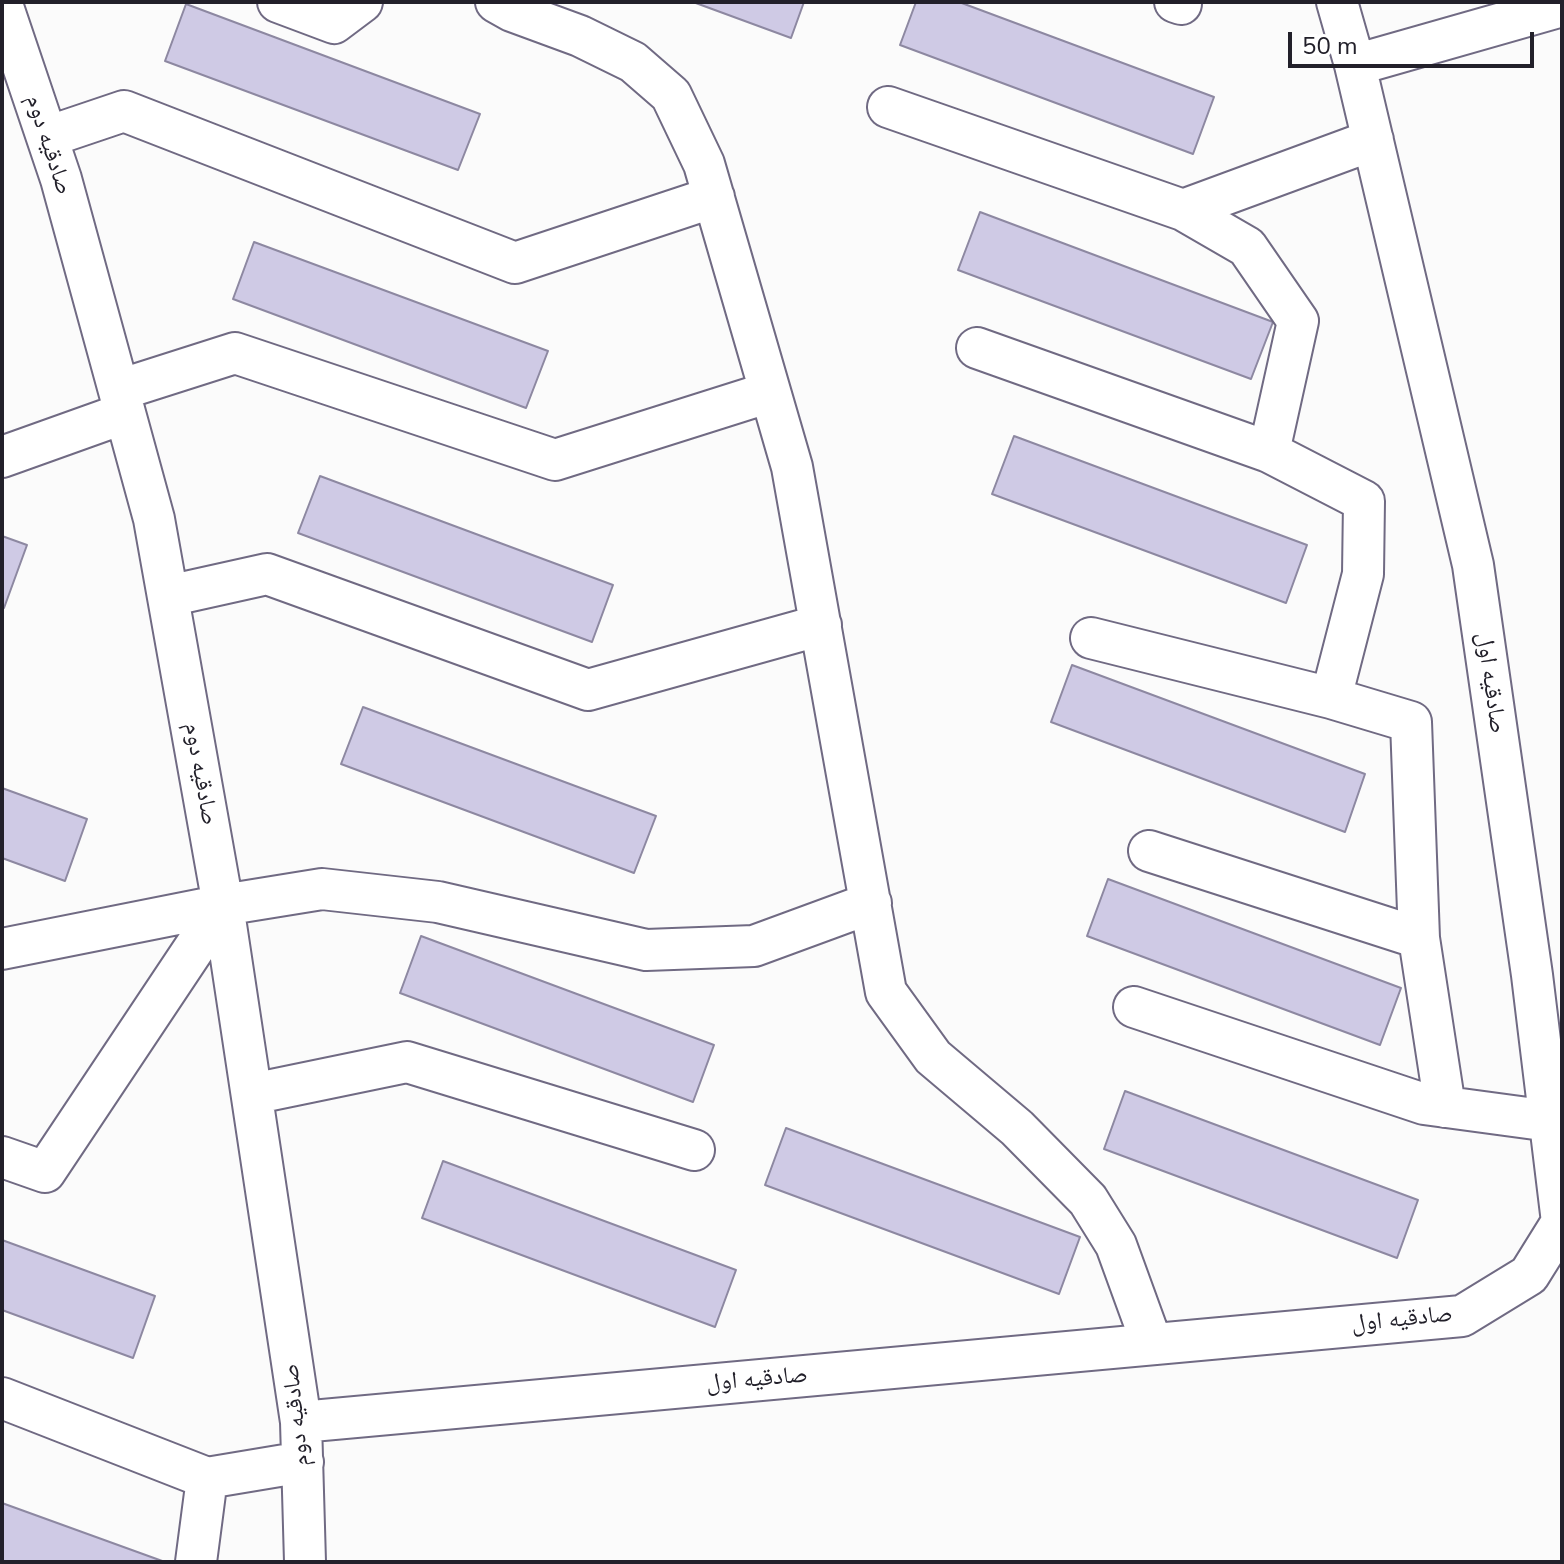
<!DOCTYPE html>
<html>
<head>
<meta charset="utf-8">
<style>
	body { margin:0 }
	#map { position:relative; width:1564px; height:1564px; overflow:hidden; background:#fbfbfb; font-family:"Nunito Sans",sans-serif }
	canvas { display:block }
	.frame { position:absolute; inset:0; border:4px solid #22202a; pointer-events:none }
	.scale { position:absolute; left:1288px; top:32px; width:246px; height:36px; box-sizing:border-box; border:4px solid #22202a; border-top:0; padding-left:10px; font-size:24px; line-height:28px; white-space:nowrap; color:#22202a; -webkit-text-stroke:6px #fff; paint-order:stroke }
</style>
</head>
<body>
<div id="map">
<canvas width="1564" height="1564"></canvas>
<div class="frame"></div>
<div class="scale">50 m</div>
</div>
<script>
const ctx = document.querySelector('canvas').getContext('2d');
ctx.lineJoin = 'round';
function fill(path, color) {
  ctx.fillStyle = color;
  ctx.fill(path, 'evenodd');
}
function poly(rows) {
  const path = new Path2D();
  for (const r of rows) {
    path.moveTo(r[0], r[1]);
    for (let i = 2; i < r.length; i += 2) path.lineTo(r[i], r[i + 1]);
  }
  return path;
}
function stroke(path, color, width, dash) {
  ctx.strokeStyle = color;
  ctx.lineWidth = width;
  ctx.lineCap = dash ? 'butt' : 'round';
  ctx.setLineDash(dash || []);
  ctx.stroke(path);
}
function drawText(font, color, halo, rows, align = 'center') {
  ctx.font = font + ' "Nunito Sans","Noto Naskh Arabic",sans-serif';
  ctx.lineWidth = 8;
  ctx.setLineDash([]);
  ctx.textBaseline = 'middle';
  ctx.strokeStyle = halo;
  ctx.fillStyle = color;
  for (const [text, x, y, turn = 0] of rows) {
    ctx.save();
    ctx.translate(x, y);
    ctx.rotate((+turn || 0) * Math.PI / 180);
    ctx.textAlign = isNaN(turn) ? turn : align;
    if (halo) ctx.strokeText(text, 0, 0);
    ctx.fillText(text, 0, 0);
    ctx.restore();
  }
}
const building = poly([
	[693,2,804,2,791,38,693,2],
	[916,2,959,2,1214,97,1193,154,900,45,916,2],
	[186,4,480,114,458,170,165,61,186,4],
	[980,212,1273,322,1251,379,958,270,980,212],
	[254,242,548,351,526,408,233,299,254,242],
	[1014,436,1307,545,1286,603,992,494,1014,436],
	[320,476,613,585,592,642,298,533,320,476],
	[2,536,27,545,4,608,2,607,2,536],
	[1072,665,1365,774,1345,832,1051,722,1072,665],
	[363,707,656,816,634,873,341,764,363,707],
	[2,788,87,819,65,881,2,858,2,788],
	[1108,879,1401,988,1380,1045,1087,936,1108,879],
	[421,936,714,1045,693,1102,400,993,421,936],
	[1125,1091,1418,1200,1397,1258,1104,1149,1125,1091],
	[786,1128,1080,1237,1059,1294,765,1185,786,1128],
	[443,1161,736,1270,715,1327,422,1218,443,1161],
	[2,1240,155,1296,133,1358,2,1310,2,1240],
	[2,1503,165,1562,2,1562,2,1503]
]);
fill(building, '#cfcae5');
stroke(building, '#8d88a1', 2);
const minor = poly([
	[278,2,334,23,362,2],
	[496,2,512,11,580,36,633,62,671,95,704,164,792,467,886,992,933,1057,1017,1128,1088,1200,1116,1245,1152,1344],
	[1175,2,1181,4],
	[2,4,61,179,154,519,223,905,301,1422,305,1562],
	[1355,65,1562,6],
	[888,107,1183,210,1373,140],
	[47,137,124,111,515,263,714,197],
	[1183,210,1247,247,1298,321,1269,452],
	[977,348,1269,452,1364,501,1363,574,1331,698],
	[119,390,235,353,555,460,770,392],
	[2,457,125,413],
	[168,596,267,574,588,690,821,625],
	[1091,638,1331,698,1411,722,1419,938,1149,851],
	[1419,938,1445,1107],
	[2,949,223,905,322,889,438,902,646,950,754,946,871,903],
	[1134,1007,1424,1104,1550,1121],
	[252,1094,407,1062,694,1150],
	[2,1157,45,1172,223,905],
	[2,1398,207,1478,303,1462],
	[301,1422,1462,1316,1529,1275,1562,1222,1532,975,1473,565,1355,65,1337,2],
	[196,1562,207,1478]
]);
stroke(minor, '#706a83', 44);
stroke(minor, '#fff', 40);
drawText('24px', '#22202a', '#fff', [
	["صادقیه دوم",48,145,72],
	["صادقیه اول",1490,683,82],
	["صادقیه دوم",200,774,80],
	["صادقیه اول",1402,1320,-6],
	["صادقیه اول",757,1380,-5],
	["صادقیه دوم",297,1415,-96]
]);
</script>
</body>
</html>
